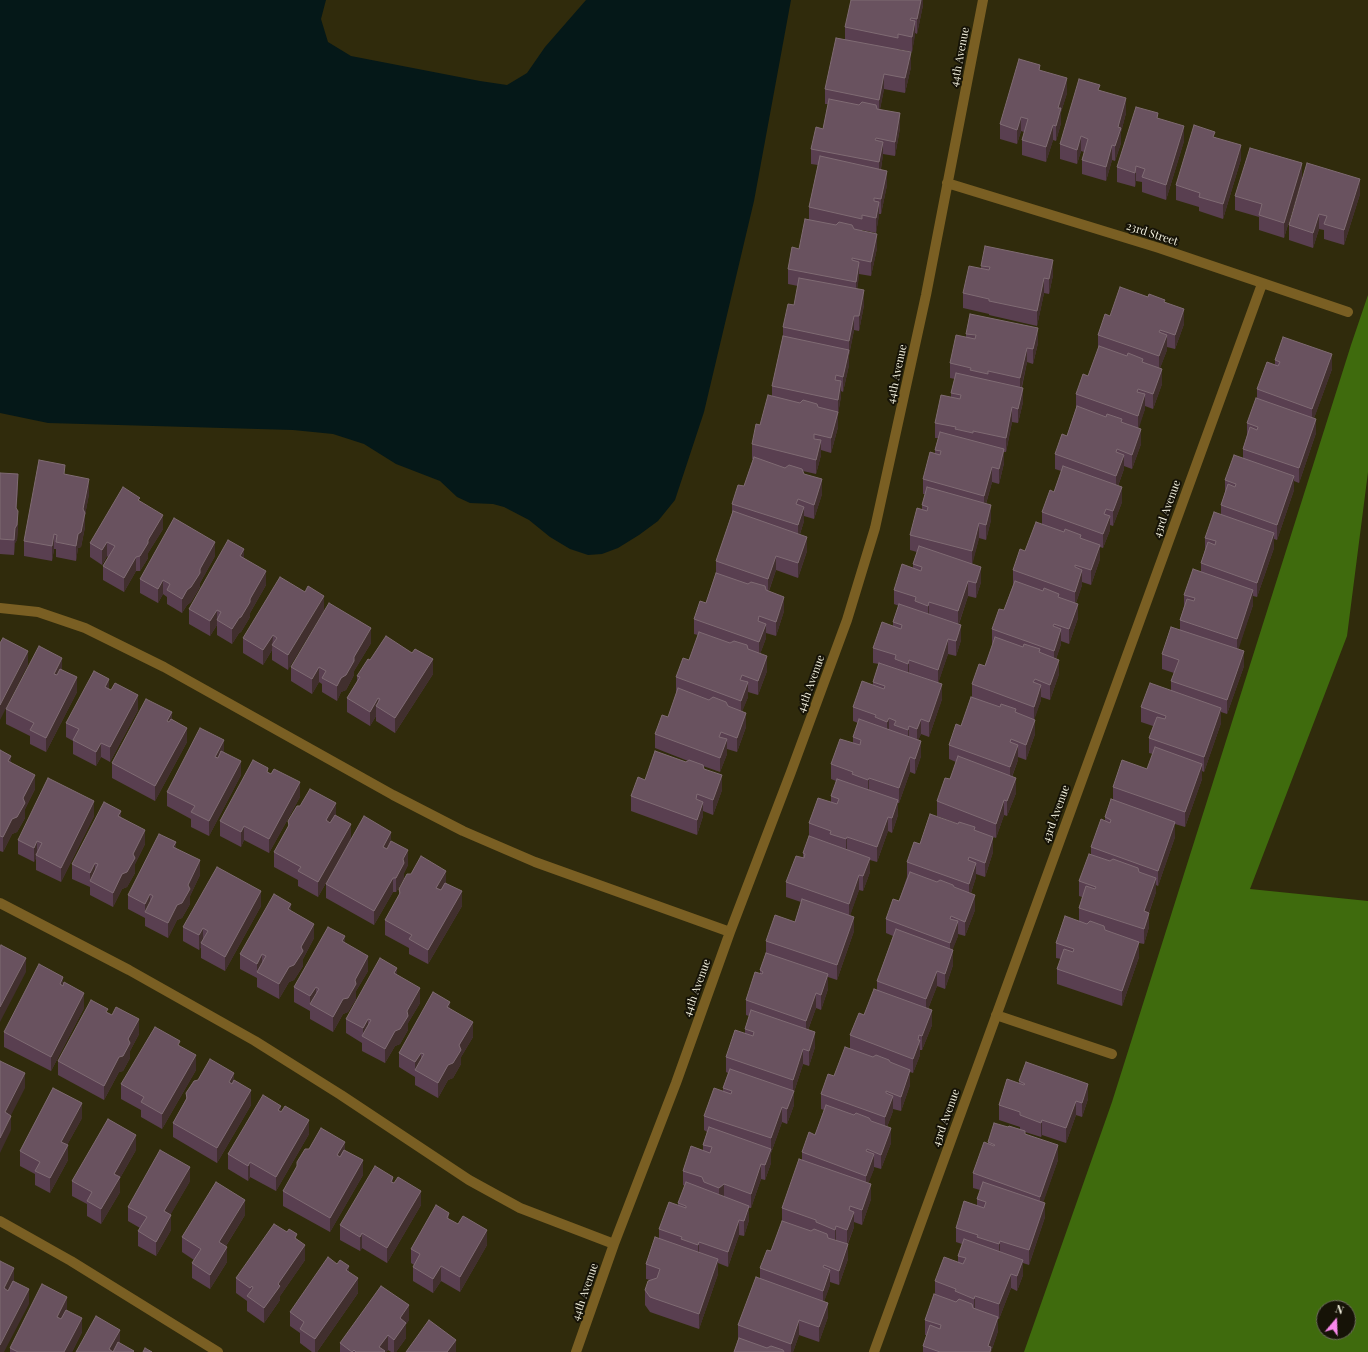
<!DOCTYPE html>
<html>
<head>
<meta charset="utf-8">
<style>
	body { margin:0 }
	#map { position:relative; width:1368px; height:1352px; overflow:hidden; background:#302b0c; font-family:"Playfair Display",serif }
	canvas { display:block }
	.north { position:absolute; left:1316px; top:1300px; width:40px; height:40px; box-sizing:border-box; background:#161307; border:1px solid #6e6c5d; border-radius:50%; rotate:19deg; font-size:11px; font-weight:700; line-height:16px; text-align:center; color:#f3f1df }
	.north::after { content:''; display:block; margin:auto; width:14px; height:18px; background:#f888eb; clip-path:polygon(50% 0,100% 100%,50% 72%,0 100%) }
</style>
</head>
<body>
<div id="map">
<canvas width="1368" height="1352"></canvas>
<div class="north">N</div>
</div>
<script>
const ctx = document.querySelector('canvas').getContext('2d');
ctx.lineJoin = 'round';
function fill(path, color) {
  ctx.fillStyle = color;
  ctx.fill(path, 'evenodd');
}
function poly(rows) {
  const path = new Path2D();
  for (const r of rows) {
    path.moveTo(r[0], r[1]);
    for (let i = 2; i < r.length; i += 2) path.lineTo(r[i], r[i + 1]);
  }
  return path;
}
function stroke(path, color, width, dash) {
  ctx.strokeStyle = color;
  ctx.lineWidth = width;
  ctx.lineCap = dash ? 'butt' : 'round';
  ctx.setLineDash(dash || []);
  ctx.stroke(path);
}
function drawText(font, color, halo, rows, align = 'center') {
  ctx.font = font + ' "Playfair Display",serif';
  ctx.lineWidth = 4;
  ctx.setLineDash([]);
  ctx.textBaseline = 'middle';
  ctx.strokeStyle = halo;
  ctx.fillStyle = color;
  for (const [text, x, y, turn = 0] of rows) {
    ctx.save();
    ctx.translate(x, y);
    ctx.rotate((+turn || 0) * Math.PI / 180);
    ctx.textAlign = isNaN(turn) ? turn : align;
    if (halo) ctx.strokeText(text, 0, 0);
    ctx.fillText(text, 0, 0);
    ctx.restore();
  }
}
fill(poly([
	[1368,295,1368,472,1347,636,1250,889,1368,901,1368,1352,1024,1352,1112,1102,1351,345],
	[1324,1308,1348,1308,1348,1332,1324,1332]
]), '#3f6b0d');
fill(poly([
	[0,0,326,0,321,19,328,42,351,56,480,81,507,85,527,73,545,47,586,0,791,0,754,201,704,412,675,500,658,521,639,535,618,548,602,554,588,555,570,549,550,537,529,520,504,507,493,504,470,503,457,497,440,481,396,464,364,444,333,434,293,430,48,423,0,413]
]), '#051818');
stroke(poly([
	[947,183,1159,248,1348,312],
	[0,608,38,612,85,628,164,667,393,795,463,831,535,862,730,932],
	[0,903,129,970,255,1041,341,1095,469,1180,520,1208,614,1244],
	[996,1015,1112,1054],
	[0,1221,71,1261,218,1352],
	[576,1352,614,1244,676,1083,730,932,791,772,847,620,875,528,926,295,983,0],
	[874,1352,1262,284]
]), '#7a5f23', 10);
fill(poly([
	[923,0,923,5,917,34,915,33,912,52,898,49,898,50,911,67,905,93,884,89,880,109,900,128,895,156,883,154,881,169,887,185,881,214,879,214,876,233,862,230,862,231,877,248,871,276,859,274,857,289,864,305,859,331,854,330,849,355,849,365,843,392,841,391,841,396,838,414,838,427,831,453,821,450,821,455,816,474,803,471,804,474,822,494,814,519,804,516,804,521,800,534,807,551,798,578,776,570,769,591,784,611,776,636,766,633,766,638,760,654,767,671,758,695,748,692,748,697,742,711,746,727,737,752,727,749,727,754,720,772,703,766,704,769,722,790,713,815,703,811,703,816,697,835,631,811,631,796,645,780,686,762,688,761,655,748,655,734,668,717,677,692,676,692,676,677,689,660,698,635,694,634,694,619,706,603,716,574,716,561,732,514,732,504,744,486,753,459,752,459,752,444,760,425,772,396,772,386,783,336,783,327,794,305,798,286,788,284,788,269,799,249,809,220,809,207,818,165,811,164,811,149,823,129,828,104,825,104,825,89,845,39,845,27],
	[1040,70,1067,93,1061,112,1061,123,1056,141,1053,140,1046,162,1022,155,1022,140,1024,132,1021,131,1017,144,1000,139,1000,124],
	[1100,90,1126,113,1121,132,1121,143,1115,161,1112,160,1106,181,1082,174,1082,160,1084,152,1081,151,1077,164,1060,159,1060,144],
	[1158,118,1184,141,1166,200,1142,192,1142,182,1136,181,1135,187,1117,182,1117,167],
	[1215,137,1241,159,1223,219,1199,211,1199,207,1176,200,1176,185],
	[1302,178,1284,238,1259,230,1259,217,1235,210,1235,196],
	[1360,194,1344,245,1324,239,1324,230,1319,229,1313,248,1289,240,1289,225],
	[981,266,1053,275,1049,294,1044,293,1037,326,989,315,989,314,963,308,963,293,981,268],
	[1165,303,1184,324,1175,349,1167,347,1167,350,1160,368,1162,384,1153,409,1145,406,1145,409,1138,428,1141,444,1132,469,1124,466,1124,469,1118,486,1122,502,1113,526,1110,525,1110,530,1103,548,1100,547,1100,559,1091,585,1082,582,1082,585,1076,603,1078,618,1069,644,1061,641,1061,644,1056,659,1059,674,1050,700,1041,697,1041,700,1034,719,1035,734,1026,760,1018,757,1018,760,1012,777,1016,793,1007,816,1004,815,996,838,993,837,993,852,985,877,976,874,976,877,971,893,975,910,965,936,958,934,958,936,952,950,953,965,945,989,937,986,928,1009,932,1025,922,1050,920,1050,920,1055,913,1073,910,1072,910,1085,901,1111,893,1109,893,1111,887,1127,891,1143,881,1169,874,1167,874,1169,868,1183,871,1199,862,1225,854,1222,854,1227,848,1244,848,1259,839,1285,830,1282,830,1285,824,1301,828,1317,819,1342,799,1335,793,1352,734,1352,738,1339,738,1325,760,1278,760,1268,771,1251,782,1222,782,1208,802,1160,802,1152,815,1135,824,1110,821,1109,821,1094,834,1076,850,1048,850,1035,864,1015,877,990,877,981,893,936,886,933,886,919,899,901,907,877,907,862,920,844,958,824,937,816,937,801,950,779,956,762,949,759,949,745,961,726,972,697,972,684,985,666,993,644,992,644,992,629,1004,610,1013,585,1013,570,1042,524,1042,512,1054,492,1061,471,1055,469,1055,454,1067,436,1076,409,1076,394,1088,376,1098,350,1098,335,1110,316],
	[966,334,1038,343,1033,364,1027,362,1022,387,1023,402,1018,423,1012,422,1006,452,1004,452,1004,463,999,484,992,482,986,504,991,520,986,540,979,538,972,564,981,582,976,598,968,596,959,624,961,640,956,656,948,654,938,683,942,699,929,737,921,734,918,740,921,756,915,774,910,772,899,803,898,803,898,815,892,833,888,831,877,862,870,860,870,872,863,891,859,890,850,915,854,931,837,980,828,977,828,989,821,1010,816,1008,808,1030,815,1047,809,1066,803,1064,794,1092,794,1105,787,1124,782,1122,771,1153,771,1163,765,1180,761,1179,751,1208,749,1208,749,1220,744,1236,739,1235,728,1267,718,1263,718,1274,699,1329,650,1312,645,1305,645,1290,650,1280,646,1279,646,1264,659,1238,659,1229,678,1205,678,1203,685,1186,683,1185,683,1171,703,1150,703,1145,707,1132,704,1130,704,1116,723,1091,723,1088,728,1073,726,1072,726,1057,745,1033,745,1029,749,1016,746,1015,746,1000,760,974,760,970,766,953,766,941,795,922,801,902,786,897,786,882,803,858,803,853,809,836,809,823,831,802,831,796,836,781,831,779,831,764,853,743,853,737,858,723,853,721,853,707,873,685,873,682,879,664,873,663,873,648,893,626,893,622,899,606,894,604,894,590,913,568,913,564,917,552,910,550,910,535,922,509,922,505,925,494,923,494,923,479,935,453,935,450,938,438,935,438,935,423,951,397,951,393,955,379,950,378,950,363,966,338],
	[1275,360,1332,369,1314,418,1316,433,1299,483,1294,481,1294,490,1277,540,1274,539,1274,548,1257,597,1253,596,1253,605,1238,649,1244,666,1227,714,1221,712,1221,723,1204,772,1202,771,1202,779,1185,827,1175,824,1175,837,1158,886,1156,885,1156,892,1149,913,1149,927,1144,944,1139,943,1139,957,1122,1006,1057,984,1057,969,1061,959,1056,958,1056,943,1079,921,1079,908,1082,897,1079,896,1079,881,1091,855,1091,847,1105,821,1105,817,1113,800,1113,787,1147,769,1153,754,1149,753,1149,738,1153,726,1141,722,1141,707,1171,690,1171,681,1174,673,1162,669,1162,654,1180,630,1180,620,1184,606,1184,595,1201,572,1201,563,1205,550,1205,538,1221,515,1221,505,1225,492,1225,480,1243,458,1243,449,1247,435,1247,423,1257,398,1257,389,1275,365],
	[0,473,18,488,16,509,18,526,17,540,15,543,14,555,0,554],
	[65,475,89,494,85,515,85,527,81,547,78,548,76,561,56,557,56,549,54,549,52,561,24,556,24,541],
	[140,501,163,529,148,553,148,558,140,571,136,571,124,592,103,580,103,566,108,557,107,556,102,565,90,557,90,543],
	[215,556,200,583,200,587,191,602,187,605,182,613,167,604,167,597,163,594,158,603,140,593,140,579],
	[244,559,266,585,250,613,250,617,241,632,239,633,232,644,217,635,217,625,210,636,189,624,189,609],
	[305,592,288,670,272,660,272,650,263,665,243,653,243,638],
	[371,643,354,671,354,675,346,690,341,692,337,701,322,692,322,684,319,682,312,694,291,681,291,667],
	[370,660,433,674,395,733,376,721,376,716,370,726,347,712,347,698,357,681,357,676],
	[62,670,77,692,46,752,30,744,30,736,6,724,6,709],
	[109,689,138,710,110,762,101,757,96,766,73,754,73,741,66,737,66,723],
	[172,719,187,742,155,801,112,778,112,763],
	[0,750,35,789,25,809,25,818,17,832,12,834,3,852,0,851],
	[224,752,241,775,209,836,191,827,191,819,167,806,167,792],
	[268,772,300,797,269,853,244,840,241,847,220,836,220,821],
	[94,816,61,882,36,870,36,858,34,862,18,854,18,840],
	[336,816,351,839,318,897,298,886,298,880,274,867,274,852,288,827,288,821],
	[121,818,145,844,135,864,135,873,127,887,122,889,113,907,90,895,90,887,72,879,72,864],
	[391,841,408,865,404,873,404,878,396,892,393,892,374,925,326,898,326,884],
	[176,848,200,875,190,896,190,904,182,918,177,920,168,938,145,926,145,918,128,909,128,895],
	[446,883,462,906,428,964,409,954,409,948,385,935,385,920,399,895,399,889],
	[261,906,225,971,201,958,201,947,199,950,183,941,183,927],
	[291,911,314,938,303,959,303,966,294,980,289,982,279,999,257,987,257,978,240,969,240,954],
	[345,943,368,971,356,991,356,999,348,1012,343,1014,333,1032,310,1019,310,1011,294,1002,294,987],
	[397,975,420,1003,408,1023,408,1030,400,1044,395,1046,385,1063,362,1051,362,1043,346,1033,346,1019],
	[84,1008,51,1071,4,1047,4,1032],
	[450,1009,473,1037,461,1057,461,1064,453,1078,448,1080,438,1098,415,1085,415,1077,399,1067,399,1053],
	[108,1013,139,1034,130,1051,130,1058,123,1071,119,1072,104,1100,58,1075,58,1061],
	[180,1046,196,1070,162,1129,141,1117,141,1110,121,1099,121,1084],
	[234,1081,251,1105,217,1163,173,1137,173,1123,186,1099,186,1093],
	[1019,1081,1088,1099,1082,1117,1076,1115,1066,1143,1042,1135,1041,1137,1025,1132,1025,1134,1058,1160,1043,1202,1045,1217,1029,1265,1023,1263,1023,1275,1017,1291,1011,1288,999,1319,998,1319,998,1331,991,1352,923,1352,923,1346,927,1335,925,1335,925,1320,935,1295,935,1281,958,1262,958,1256,962,1244,956,1242,956,1228,977,1205,977,1199,980,1190,973,1188,973,1173,988,1144,988,1142,1008,1127,1020,1129,1020,1127,999,1120,999,1105,1019,1083],
	[281,1106,281,1112,309,1134,276,1191,250,1177,248,1181,228,1169,228,1154],
	[82,1118,67,1145,68,1160,50,1193,35,1185,35,1174,20,1166,20,1151],
	[136,1150,120,1178,120,1192,101,1224,87,1216,87,1204,72,1196,72,1181],
	[345,1150,363,1175,330,1232,283,1206,283,1191,297,1167,297,1162],
	[190,1181,170,1215,171,1230,156,1256,138,1246,138,1231,140,1228,128,1221,128,1207],
	[393,1183,421,1205,387,1263,362,1248,360,1251,340,1240,340,1225],
	[245,1215,226,1246,227,1262,210,1289,192,1278,192,1263,194,1260,182,1252,182,1237],
	[449,1219,487,1245,460,1292,441,1281,433,1293,413,1281,413,1267,414,1265,411,1263,411,1249],
	[297,1240,305,1260,280,1296,280,1300,264,1323,247,1311,247,1301,236,1293,236,1278],
	[349,1272,358,1293,317,1352,312,1352,300,1343,300,1333,290,1326,290,1312],
	[67,1310,82,1332,72,1352,10,1352,10,1348],
	[409,1320,406,1324,406,1338,396,1352,391,1352,388,1350,386,1352,340,1352,340,1343]
]), '#593f50');
fill(poly([
	[921,0,923,0,923,5,917,34,917,19],
	[915,21,915,36,912,52,912,37],
	[911,52,911,67,905,93,905,78],
	[884,74,884,89,879,114,879,100],
	[1067,78,1067,93,1061,112,1061,123,1056,141,1056,126,1058,108],
	[1126,98,1126,113,1121,132,1121,143,1115,161,1115,146,1118,127],
	[900,113,900,128,895,156,895,142],
	[1021,117,1021,131,1017,144,1017,130],
	[1053,125,1053,140,1046,162,1046,147],
	[1184,126,1184,141,1166,200,1166,185],
	[1081,136,1081,151,1077,164,1077,150],
	[883,142,883,156,879,177,879,162],
	[1112,145,1112,160,1106,181,1106,167],
	[1241,145,1241,159,1223,219,1223,204],
	[1302,163,1302,178,1284,238,1284,223],
	[1136,166,1136,181,1135,187,1135,173],
	[887,171,887,185,881,214,881,199],
	[1360,179,1360,194,1344,245,1344,230],
	[879,202,879,216,876,233,876,218],
	[1319,214,1319,229,1313,248,1313,233],
	[877,234,877,248,871,276,871,262],
	[1053,260,1053,275,1049,294,1049,279],
	[859,262,859,277,856,297,856,282],
	[1044,278,1044,293,1037,326,1037,311],
	[864,290,864,305,859,331,859,316],
	[1184,309,1184,324,1175,349,1175,335],
	[854,316,854,330,849,355,849,365,843,392,843,377,849,351,849,341],
	[1038,328,1038,343,1033,364,1033,349],
	[1167,335,1167,350,1159,371,1159,356],
	[1027,348,1027,362,1020,393,1020,378],
	[1332,354,1332,369,1312,424,1312,409],
	[1162,369,1162,384,1153,409,1153,394],
	[841,381,841,396,838,414,838,400],
	[1023,388,1023,402,1018,423,1018,409],
	[1145,394,1145,409,1138,431,1138,416],
	[1012,407,1012,422,1006,452,1006,438],
	[838,412,838,427,831,453,831,438],
	[1316,419,1316,433,1299,483,1299,468],
	[1141,429,1141,444,1132,469,1132,455],
	[821,440,821,455,816,474,816,460],
	[1004,449,1004,463,999,484,999,469],
	[1124,455,1124,469,1116,491,1116,476],
	[992,467,992,482,984,510,984,496],
	[18,474,18,488,16,523,16,508],
	[1294,476,1294,490,1277,540,1277,525],
	[89,479,89,494,85,515,85,527,81,547,78,548,76,561,76,546],
	[822,479,822,494,814,519,814,505],
	[1122,487,1122,502,1113,526,1113,511],
	[991,505,991,520,986,540,986,525],
	[804,507,804,521,798,540,798,525],
	[18,511,18,526,17,540,15,543,14,555,15,528],
	[163,515,163,529,148,553,148,558,140,571,140,556,148,540],
	[1110,516,1110,530,1103,548,1103,534],
	[979,523,979,538,972,566,972,551],
	[1274,533,1274,548,1257,597,1257,583],
	[54,534,54,549,52,561,52,546],
	[807,537,807,551,798,578,798,563],
	[107,542,107,556,102,565,102,550],
	[215,542,215,556,200,583,200,587,191,602,187,605,182,613,182,599],
	[1100,545,1100,559,1091,585,1091,570],
	[244,549,244,564,240,556],
	[776,556,776,570,768,593,768,579],
	[136,557,136,571,124,592,124,578],
	[981,567,981,582,976,598,976,583],
	[1082,570,1082,585,1075,606,1075,592],
	[266,571,266,585,250,613,250,617,241,632,239,633,232,644,232,629],
	[163,580,163,594,158,603,158,589],
	[968,581,968,596,958,626,958,611],
	[1253,590,1253,605,1237,654,1237,639],
	[324,596,324,611,288,670,288,655],
	[784,597,784,611,776,636,776,622],
	[929,602,929,617,928,620,928,606],
	[1078,604,1078,618,1069,644,1069,629],
	[217,610,217,625,210,636,210,621],
	[766,624,766,638,759,657,759,642],
	[961,625,961,640,956,656,956,641],
	[371,628,371,643,354,671,354,675,346,690,341,692,337,701,337,686],
	[1061,629,1061,644,1054,665,1054,651],
	[273,635,272,650,263,665,263,650],
	[948,639,948,654,938,684,938,670],
	[28,651,28,665,0,720,0,705],
	[1244,651,1244,666,1227,714,1227,700],
	[767,656,767,671,758,695,758,681],
	[62,658,62,673,54,689,54,674],
	[433,659,433,674,395,733,395,718],
	[909,660,909,675,908,678,908,664],
	[1059,660,1059,674,1050,700,1050,685],
	[319,667,319,682,312,694,312,679],
	[77,677,77,692,46,752,46,738],
	[109,679,109,694,105,687],
	[748,682,748,697,741,715,741,701],
	[942,684,942,699,929,737,929,722],
	[1041,685,1041,700,1034,721,1034,707],
	[138,695,138,710,110,762,110,747],
	[378,698,378,707,376,706,376,716,370,726,370,712],
	[1221,708,1221,723,1204,772,1204,757],
	[172,712,172,727,167,721],
	[746,713,746,727,737,752,737,738],
	[889,718,889,733,887,736,887,722],
	[921,719,921,734,917,743,917,729],
	[1035,720,1035,734,1026,760,1026,745],
	[909,726,909,740,908,744,908,730],
	[187,728,187,742,155,801,155,786],
	[727,739,727,754,720,772,720,758],
	[224,740,224,755,215,771,215,757],
	[921,741,921,756,915,774,915,759],
	[101,743,101,757,96,766,96,752],
	[1018,745,1018,760,1010,781,1010,767],
	[11,756,11,771,8,761],
	[910,757,910,772,899,803,899,788],
	[241,761,241,775,209,836,209,821],
	[1202,764,1202,779,1185,827,1185,812],
	[35,775,35,789,25,809,25,818,17,832,12,834,3,852,3,837],
	[722,775,722,790,713,815,713,800],
	[869,778,869,792,868,795,868,780],
	[1016,778,1016,793,1007,816,1007,801],
	[300,782,300,797,269,853,269,839],
	[898,800,898,815,892,833,892,818],
	[1004,800,1004,815,996,838,996,824],
	[94,801,94,816,61,882,61,868],
	[703,802,703,816,697,835,697,820],
	[336,803,336,818,326,835,326,820],
	[121,811,121,826,118,816],
	[888,817,888,831,877,862,877,847],
	[1175,822,1175,837,1158,886,1158,871],
	[351,824,351,839,318,897,318,882],
	[244,826,244,840,241,847,241,832],
	[145,830,145,844,135,864,135,873,127,887,122,889,113,907,113,893],
	[391,832,391,846,383,861,383,847],
	[847,837,847,851,846,854,846,839],
	[993,837,993,852,985,877,985,863],
	[37,841,37,855,36,855,36,858,34,862,34,848],
	[176,842,176,857,173,847],
	[408,850,408,865,404,873,404,878,396,892,396,878,403,859],
	[870,858,870,872,863,891,863,876],
	[200,860,200,875,190,896,190,904,182,918,177,920,168,938,168,923],
	[95,863,95,878,90,881,90,888,90,873],
	[976,863,976,877,969,899,969,884],
	[446,871,446,885,436,903,436,888],
	[859,875,859,890,849,919,849,904],
	[393,878,393,892,374,925,374,911],
	[1156,878,1156,892,1144,926,1144,911],
	[261,891,261,906,225,971,225,957],
	[462,891,462,906,428,964,428,950],
	[150,894,150,909,145,912,145,918,145,904],
	[975,895,975,910,965,936,965,922],
	[291,904,291,919,288,909],
	[1149,913,1149,927,1144,944,1144,929],
	[854,917,854,931,837,980,837,965],
	[958,921,958,936,950,957,950,943],
	[314,924,314,938,303,959,303,966,294,980,289,982,279,999,279,984],
	[203,928,203,943,201,943,201,947,199,950,199,935],
	[345,936,345,951,342,941],
	[1139,942,1139,957,1122,1006,1122,991],
	[953,950,953,965,945,989,945,974],
	[262,954,262,969,257,972,257,964],
	[368,956,368,971,356,991,356,999,348,1012,343,1014,333,1032,333,1017],
	[26,958,26,972,0,1022,0,1007],
	[397,968,397,983,394,973],
	[937,971,937,986,926,1014,926,999],
	[828,974,828,989,821,1010,821,995],
	[63,977,63,992,60,984],
	[316,987,316,1001,310,1005,310,996],
	[420,988,420,1003,408,1023,408,1030,400,1044,395,1046,385,1063,385,1049],
	[84,993,84,1008,51,1071,51,1057],
	[816,993,816,1008,806,1035,806,1021],
	[450,1002,450,1017,447,1007],
	[932,1010,932,1025,922,1050,922,1036],
	[139,1019,139,1034,130,1051,130,1058,123,1071,119,1072,104,1100,104,1086],
	[368,1019,368,1033,363,1036,363,1028],
	[473,1022,473,1037,461,1057,461,1064,453,1078,448,1080,438,1098,438,1083],
	[815,1032,815,1047,809,1066,809,1051],
	[919,1035,920,1055,913,1073,913,1059],
	[803,1049,803,1064,794,1092,794,1105,787,1124,787,1109,793,1094,793,1080],
	[421,1053,421,1067,415,1070,415,1062],
	[196,1055,196,1070,162,1129,162,1114],
	[910,1070,910,1085,901,1111,901,1097],
	[25,1073,25,1088,5,1127,5,1112],
	[234,1073,234,1088,229,1082],
	[1088,1084,1088,1099,1082,1117,1082,1103],
	[251,1090,251,1105,217,1163,217,1148],
	[893,1096,893,1111,885,1132,885,1117],
	[1076,1101,1076,1115,1066,1143,1066,1128],
	[82,1103,82,1118,61,1156,61,1142],
	[281,1106,281,1120,278,1110],
	[782,1107,782,1122,771,1153,771,1163,765,1180,765,1165,771,1149,771,1138],
	[11,1116,11,1130,0,1153,0,1138],
	[309,1120,309,1134,276,1191,276,1177],
	[1042,1120,1042,1135,1041,1137,1041,1123],
	[891,1128,891,1143,881,1169,881,1155],
	[136,1135,136,1150,120,1178,120,1192,101,1224,101,1209,114,1174],
	[345,1142,345,1156,337,1170,337,1155],
	[68,1145,68,1160,50,1193,50,1178],
	[1058,1145,1058,1160,1040,1212,1040,1197],
	[874,1154,874,1169,866,1190,866,1176],
	[363,1160,363,1175,330,1232,330,1218],
	[250,1162,250,1177,248,1181,248,1166],
	[761,1164,761,1179,751,1208,751,1194],
	[190,1167,190,1181,164,1226,164,1211],
	[393,1177,393,1192,391,1182],
	[724,1184,724,1199,719,1202,719,1188],
	[871,1184,871,1199,862,1225,862,1210],
	[421,1191,421,1205,387,1263,387,1248],
	[245,1200,245,1215,219,1257,219,1242],
	[1045,1203,1045,1217,1029,1265,1029,1250],
	[749,1206,749,1220,744,1236,744,1221],
	[854,1212,854,1227,847,1245,847,1230],
	[449,1213,449,1228,447,1218],
	[171,1215,171,1230,156,1256,156,1242],
	[739,1220,739,1235,728,1267,728,1252],
	[836,1226,836,1241,835,1244,835,1230],
	[487,1230,487,1245,460,1292,460,1277],
	[362,1233,362,1248,360,1251,360,1237],
	[1000,1241,1000,1255,999,1259,999,1244],
	[699,1242,699,1256,698,1260,698,1245],
	[848,1244,848,1259,839,1285,839,1271],
	[305,1245,305,1260,280,1296,280,1300,264,1323,264,1308,278,1284],
	[227,1247,227,1262,210,1289,210,1275],
	[718,1259,718,1274,699,1329,699,1314],
	[1023,1260,1023,1275,1017,1291,1017,1276],
	[349,1266,349,1281,346,1270],
	[441,1266,441,1281,433,1293,433,1279],
	[14,1268,14,1283,4,1303,4,1288],
	[830,1270,830,1285,823,1305,823,1291],
	[1011,1274,1011,1288,999,1319,999,1304],
	[358,1278,358,1293,317,1352,315,1352,315,1339],
	[29,1289,29,1304,4,1352,0,1352,0,1345],
	[975,1296,975,1310,974,1313,974,1299],
	[67,1297,67,1311,57,1332,57,1317],
	[828,1303,828,1317,819,1342,819,1327],
	[409,1305,409,1320,406,1324,406,1338,396,1352,394,1352,394,1340,400,1318],
	[998,1317,998,1331,991,1352,988,1352,988,1346],
	[82,1318,82,1332,72,1352,64,1352],
	[799,1320,799,1335,793,1352,791,1352,791,1344],
	[120,1330,120,1344,115,1352,109,1352,109,1349],
	[388,1335,388,1350,386,1352,379,1352,379,1347],
	[456,1340,456,1352,447,1352]
]), '#412f2e');
const building = poly([
	[851,0,921,0,917,19,911,18,910,20,915,21,912,37,898,34,898,38,845,27,851,0],
	[836,38,911,52,905,78,884,74,879,100,825,89,836,38],
	[1019,59,1040,65,1039,70,1067,78,1058,108,1061,108,1056,126,1053,125,1046,147,1022,140,1028,119,1021,117,1017,130,1000,124,1019,59],
	[1079,79,1100,85,1098,90,1126,98,1118,127,1121,128,1115,146,1112,145,1106,167,1082,160,1088,139,1081,136,1077,150,1060,144,1079,79],
	[829,99,859,105,862,102,876,105,877,109,900,113,895,142,876,138,875,140,883,142,879,162,811,149,816,127,823,129,829,99],
	[1136,107,1158,113,1157,118,1184,126,1166,185,1142,177,1145,169,1136,166,1135,173,1117,167,1136,107],
	[1194,125,1215,132,1213,137,1241,145,1223,204,1199,197,1200,193,1176,185,1194,125],
	[1250,148,1302,163,1284,223,1259,215,1262,204,1235,196,1250,148],
	[820,156,887,171,881,199,874,198,874,201,879,202,876,218,862,215,862,219,809,207,820,156],
	[1307,163,1360,179,1344,230,1324,224,1327,216,1319,214,1313,233,1289,225,1307,163],
	[805,219,836,225,839,222,852,225,854,229,877,234,871,262,852,258,852,260,859,262,856,282,788,269,792,247,799,249,805,219],
	[985,246,1053,260,1049,279,1044,278,1037,311,989,301,989,299,963,293,969,266,989,270,990,267,981,266,985,246],
	[799,278,864,290,859,316,854,316,849,341,783,327,788,304,794,305,799,278],
	[1120,287,1148,297,1149,294,1165,300,1164,302,1184,309,1175,335,1160,330,1159,332,1167,335,1159,356,1098,335,1105,314,1110,316,1120,287],
	[970,314,1038,328,1033,349,1027,348,1020,378,988,371,988,374,970,370,971,368,950,363,956,335,975,339,976,335,966,334,970,314],
	[783,336,849,350,843,377,836,375,835,380,841,381,838,400,772,386,783,336],
	[1283,337,1332,354,1312,409,1257,389,1267,362,1278,366,1280,362,1275,360,1283,337],
	[1099,346,1127,356,1128,353,1143,359,1142,362,1162,369,1153,394,1138,389,1137,392,1145,394,1138,416,1076,394,1083,374,1088,376,1099,346],
	[956,373,1023,388,1018,409,1012,407,1006,438,973,431,973,433,955,429,956,427,935,423,941,395,960,399,961,395,951,393,956,373],
	[768,395,800,403,803,400,817,404,818,407,838,412,831,438,814,434,814,439,821,440,816,460,752,444,756,424,760,425,768,395],
	[1256,398,1316,419,1299,468,1243,449,1250,427,1257,430,1258,427,1247,423,1256,398],
	[1077,406,1106,417,1107,414,1122,419,1121,422,1141,429,1132,455,1117,449,1116,452,1124,455,1116,476,1055,454,1062,434,1067,436,1077,406],
	[940,432,1004,449,999,469,992,467,984,496,923,479,930,452,940,455,941,451,935,450,940,432],
	[1234,455,1294,476,1277,525,1221,505,1228,484,1235,487,1236,484,1225,480,1234,455],
	[754,457,785,468,789,465,802,469,804,474,822,479,814,505,798,499,796,504,804,507,798,525,732,504,738,485,744,486,754,457],
	[39,460,65,465,64,474,89,479,83,509,85,513,81,532,78,534,76,546,56,542,57,535,54,534,52,546,24,541,39,460],
	[1063,466,1122,487,1113,511,1106,509,1104,514,1110,516,1103,534,1042,512,1050,490,1054,492,1063,466],
	[0,473,18,474,16,508,18,511,17,525,15,528,14,540,0,539,0,473],
	[123,487,140,498,138,500,163,515,148,540,148,543,140,556,136,557,124,578,103,566,115,546,107,542,102,550,90,543,123,487],
	[927,487,991,505,986,525,979,523,972,551,910,535,917,508,927,511,928,507,922,505,927,487],
	[733,511,807,537,798,563,776,556,768,579,716,561,733,511],
	[1214,512,1274,533,1257,583,1201,563,1208,542,1215,545,1216,541,1205,538,1214,512],
	[174,518,215,542,200,569,200,573,191,587,187,590,182,599,167,590,170,584,163,580,158,589,140,579,174,518],
	[1036,522,1064,532,1065,529,1081,535,1080,538,1100,545,1091,570,1075,565,1075,567,1082,570,1075,592,1013,570,1020,549,1025,551,1036,522],
	[228,540,244,549,240,556,266,571,250,599,250,602,241,617,239,618,232,629,217,620,221,612,217,610,210,621,189,609,228,540],
	[919,546,981,567,976,583,968,581,958,611,929,602,928,606,915,601,916,597,894,590,902,564,921,571,922,567,913,564,919,546],
	[1193,569,1253,590,1237,639,1180,620,1187,599,1194,601,1195,598,1184,595,1193,569],
	[716,573,748,584,751,582,765,586,766,590,784,597,776,622,759,616,758,621,766,624,759,642,694,619,700,601,706,603,716,573],
	[280,577,305,592,308,586,324,596,288,655,272,645,277,638,273,635,263,650,243,638,280,577],
	[1015,581,1043,591,1044,588,1059,594,1058,597,1078,604,1069,629,1054,624,1053,626,1061,629,1054,651,992,629,999,609,1004,610,1015,581],
	[329,603,371,628,354,657,354,661,346,675,341,678,337,686,322,678,326,671,319,667,312,679,291,667,329,603],
	[899,604,961,625,956,641,948,639,938,670,909,660,908,664,895,659,896,655,873,648,882,622,901,629,902,625,893,622,899,604],
	[1171,627,1244,651,1227,700,1171,681,1179,660,1162,654,1171,627],
	[699,632,730,643,734,641,747,645,748,649,767,656,758,681,742,675,740,680,748,682,741,701,676,677,683,658,689,660,699,632],
	[386,636,412,653,415,649,433,659,395,718,376,706,380,699,378,698,370,712,347,698,360,677,357,676,368,659,370,660,386,636],
	[995,637,1023,647,1024,644,1040,649,1039,652,1059,660,1050,685,1035,679,1033,682,1041,685,1034,707,972,684,979,664,985,666,995,637],
	[3,638,28,651,0,705,0,643,3,638],
	[39,646,62,658,54,674,57,675,60,669,77,677,46,738,30,730,34,723,6,709,39,646],
	[879,663,942,684,929,722,921,719,917,729,909,726,908,730,894,725,896,721,889,718,887,722,875,717,876,715,853,707,862,681,884,689,885,686,873,682,879,663],
	[94,671,109,679,105,687,111,690,115,683,138,695,110,747,101,743,96,752,73,740,79,729,66,723,94,671],
	[1150,683,1221,708,1204,757,1149,738,1157,717,1165,719,1166,716,1141,707,1150,683],
	[678,688,709,700,713,697,726,702,728,706,746,713,737,738,721,732,719,737,727,739,720,758,655,734,662,715,668,717,678,688],
	[971,697,1000,707,1001,704,1016,709,1015,712,1035,720,1026,745,1011,739,1010,742,1018,745,1010,767,949,745,956,724,961,726,971,697],
	[146,699,172,712,167,721,169,722,171,719,187,728,155,786,112,763,146,699],
	[859,719,921,741,915,759,910,757,899,788,869,778,868,780,852,774,853,772,831,764,840,739,860,745,861,740,853,737,859,719],
	[200,728,224,740,215,757,218,758,221,751,241,761,209,821,191,812,195,806,167,792,200,728],
	[1155,747,1202,764,1185,812,1113,787,1122,760,1147,769,1155,747],
	[0,750,11,756,8,761,35,775,23,798,25,803,17,817,12,819,3,837,0,836,0,750],
	[655,751,686,762,689,760,703,765,704,769,722,775,713,800,697,794,696,799,703,802,697,820,631,796,638,777,645,780,655,751],
	[958,756,1016,778,1007,801,1004,800,996,824,937,801,945,778,950,779,958,756],
	[253,760,268,768,267,772,271,774,274,769,300,782,269,839,244,826,241,832,220,821,253,760],
	[48,778,94,801,61,868,36,855,42,843,37,841,34,848,18,840,48,778],
	[837,779,898,800,892,818,888,817,877,847,847,837,846,839,830,834,831,831,809,823,818,798,837,804,839,799,831,796,837,779],
	[310,789,336,803,326,820,330,823,335,815,351,824,318,882,298,871,301,867,274,852,289,825,288,821,297,806,300,806,310,789],
	[1111,799,1175,822,1158,871,1091,847,1101,819,1110,823,1111,820,1105,817,1111,799],
	[104,802,121,811,118,816,145,830,133,854,135,858,127,872,122,874,113,893,90,881,98,864,95,863,90,873,72,864,104,802],
	[930,814,958,824,959,822,975,827,974,830,993,837,985,863,969,857,968,860,976,863,969,884,907,862,914,842,920,844,930,814],
	[364,816,391,832,383,847,387,849,391,841,408,850,403,859,404,863,396,878,393,878,374,911,326,884,364,816],
	[159,834,176,842,173,847,200,860,188,885,190,889,182,903,177,905,168,923,145,912,153,896,150,894,145,904,128,895,159,834],
	[809,836,870,858,863,876,859,875,849,904,786,882,796,856,804,858,805,854,803,853,809,836],
	[1089,854,1110,861,1113,859,1138,868,1139,872,1156,878,1144,911,1149,913,1144,929,1079,908,1086,886,1095,889,1096,887,1079,881,1089,854],
	[421,856,446,871,436,888,441,890,445,883,462,891,428,950,409,939,412,935,385,920,400,893,399,889,407,874,411,874,421,856],
	[217,867,261,891,225,957,201,943,208,931,203,928,199,935,183,927,217,867],
	[910,872,937,882,940,880,953,885,954,887,975,895,965,922,951,916,950,919,958,921,950,943,886,919,893,899,899,901,910,872],
	[274,894,291,904,288,909,314,924,301,947,303,951,294,965,289,967,279,984,257,972,266,956,262,954,257,964,240,954,274,894],
	[802,899,854,917,837,965,766,941,775,915,795,922,802,899],
	[1065,916,1087,924,1090,921,1104,926,1105,930,1139,942,1122,991,1057,969,1064,949,1073,952,1074,949,1056,943,1065,916],
	[328,927,345,936,342,941,368,956,355,980,356,984,348,998,343,999,333,1017,310,1004,319,989,316,987,310,996,294,987,328,927],
	[896,929,953,950,945,974,937,971,926,999,877,981,896,929],
	[1,945,26,958,0,1007,0,947,1,945],
	[766,953,828,974,821,995,816,993,806,1021,746,1000,755,972,762,974,763,972,760,970,766,953],
	[380,958,397,968,394,973,420,988,407,1011,408,1016,400,1029,395,1031,385,1049,362,1036,371,1020,368,1019,363,1028,346,1019,380,958],
	[39,964,63,977,60,984,63,986,64,982,84,993,51,1057,4,1032,39,964],
	[874,989,932,1010,922,1036,919,1035,918,1040,920,1040,913,1059,850,1035,859,1013,864,1015,874,989],
	[433,992,450,1002,447,1007,473,1022,459,1045,461,1050,453,1063,448,1065,438,1083,415,1070,424,1054,421,1053,415,1062,399,1053,433,992],
	[91,1000,108,1009,106,1012,112,1015,116,1007,139,1019,128,1039,130,1043,123,1056,119,1057,104,1086,58,1061,91,1000],
	[751,1010,815,1032,809,1051,803,1049,793,1080,726,1057,735,1030,753,1036,754,1032,745,1029,751,1010],
	[155,1027,180,1041,178,1045,196,1055,162,1114,141,1102,144,1097,121,1084,155,1027],
	[845,1047,873,1057,876,1055,889,1060,890,1062,910,1070,901,1097,886,1091,886,1093,893,1096,885,1117,821,1094,828,1074,834,1076,845,1047],
	[210,1059,234,1073,229,1082,232,1084,234,1080,251,1090,217,1148,173,1123,187,1098,186,1093,194,1081,198,1080,210,1059],
	[0,1061,25,1073,5,1112,11,1116,0,1138,0,1061],
	[1026,1062,1088,1084,1082,1103,1076,1101,1066,1128,1042,1120,1041,1123,1020,1115,1020,1112,999,1105,1007,1079,1024,1085,1025,1084,1019,1081,1026,1062],
	[730,1069,794,1091,787,1109,782,1107,771,1138,704,1116,714,1088,731,1094,732,1091,723,1088,730,1069],
	[53,1088,82,1103,61,1142,68,1145,50,1178,35,1171,40,1162,20,1151,53,1088],
	[263,1095,281,1106,278,1110,281,1112,285,1106,309,1120,276,1177,250,1162,248,1166,228,1154,263,1095],
	[826,1105,854,1115,856,1113,869,1118,871,1121,891,1128,881,1155,867,1149,866,1151,874,1154,866,1176,802,1152,809,1132,815,1135,826,1105],
	[108,1119,136,1135,114,1174,120,1177,101,1209,87,1201,92,1192,72,1181,108,1119],
	[994,1123,1008,1127,1009,1126,1025,1131,1025,1134,1058,1145,1040,1197,973,1173,984,1142,994,1146,995,1145,988,1142,994,1123],
	[709,1127,771,1149,765,1165,761,1164,751,1194,724,1184,719,1188,704,1182,702,1177,683,1171,691,1146,710,1153,712,1147,703,1145,709,1127],
	[321,1128,345,1142,337,1155,340,1157,344,1150,363,1160,330,1218,283,1191,297,1166,297,1162,305,1149,309,1149,321,1128],
	[160,1150,190,1167,164,1211,171,1215,156,1242,138,1231,147,1217,128,1207,160,1150],
	[799,1159,871,1184,862,1210,850,1206,849,1210,854,1212,847,1230,836,1226,835,1230,816,1222,816,1220,782,1208,799,1159],
	[375,1166,393,1177,391,1182,394,1183,398,1177,421,1191,387,1248,362,1233,360,1237,340,1225,375,1166],
	[216,1182,245,1200,219,1242,227,1247,210,1275,192,1263,201,1249,182,1237,216,1182],
	[686,1182,749,1206,744,1221,739,1220,728,1252,699,1242,698,1245,681,1239,682,1237,659,1229,669,1202,686,1208,686,1206,678,1203,686,1182],
	[983,1182,1045,1203,1029,1250,1000,1241,999,1244,977,1237,978,1235,956,1228,964,1201,984,1208,986,1202,977,1199,983,1182],
	[436,1205,449,1213,447,1218,458,1224,463,1216,487,1230,460,1277,441,1266,433,1279,413,1267,420,1254,411,1249,436,1205],
	[782,1221,811,1231,814,1229,827,1234,828,1238,848,1244,839,1271,824,1265,823,1267,830,1270,823,1291,760,1268,767,1250,771,1251,782,1221],
	[274,1224,287,1232,289,1229,297,1234,295,1238,305,1245,278,1284,280,1286,264,1308,247,1296,253,1288,252,1286,250,1288,236,1278,274,1224],
	[655,1237,718,1259,699,1314,650,1297,645,1290,648,1281,657,1278,660,1269,646,1264,655,1237],
	[964,1239,1023,1260,1017,1276,1011,1274,999,1304,975,1296,974,1299,955,1291,956,1289,935,1281,944,1257,963,1264,966,1258,958,1256,964,1239],
	[328,1257,337,1264,340,1260,349,1266,346,1270,358,1278,315,1339,300,1329,304,1322,290,1312,328,1257],
	[0,1261,14,1268,4,1288,8,1291,13,1281,29,1289,0,1345,0,1261],
	[756,1277,828,1303,819,1327,799,1320,791,1344,738,1325,756,1277],
	[42,1284,67,1297,57,1317,61,1319,66,1310,82,1318,64,1352,18,1352,10,1348,42,1284],
	[381,1286,409,1305,400,1318,406,1323,394,1340,388,1335,379,1347,385,1351,384,1352,356,1352,354,1350,352,1352,340,1343,381,1286],
	[934,1294,956,1302,959,1299,972,1304,973,1308,998,1317,988,1346,991,1347,990,1352,940,1352,923,1346,930,1325,940,1329,941,1325,925,1320,934,1294],
	[96,1316,120,1330,109,1349,113,1352,118,1342,134,1351,133,1352,76,1352,96,1316],
	[429,1320,456,1340,447,1352,406,1352,429,1320],
	[739,1338,767,1348,771,1346,783,1350,784,1352,734,1352,739,1338],
	[145,1348,152,1352,143,1352,145,1348]
]);
fill(building, '#69525f');
stroke(building, '#7f6b73', 1);
drawText('11px', '#f3f1df', '#161307', [
	["44th Avenue",960,57,-79],
	["23rd Street",1152,234,18],
	["44th Avenue",897,374,-78],
	["43rd Avenue",1167,509,-70],
	["44th Avenue",811,684,-70],
	["43rd Avenue",1056,814,-70],
	["44th Avenue",697,988,-70],
	["43rd Avenue",946,1118,-70],
	["44th Avenue",585,1292,-71]
]);
</script>
</body>
</html>
